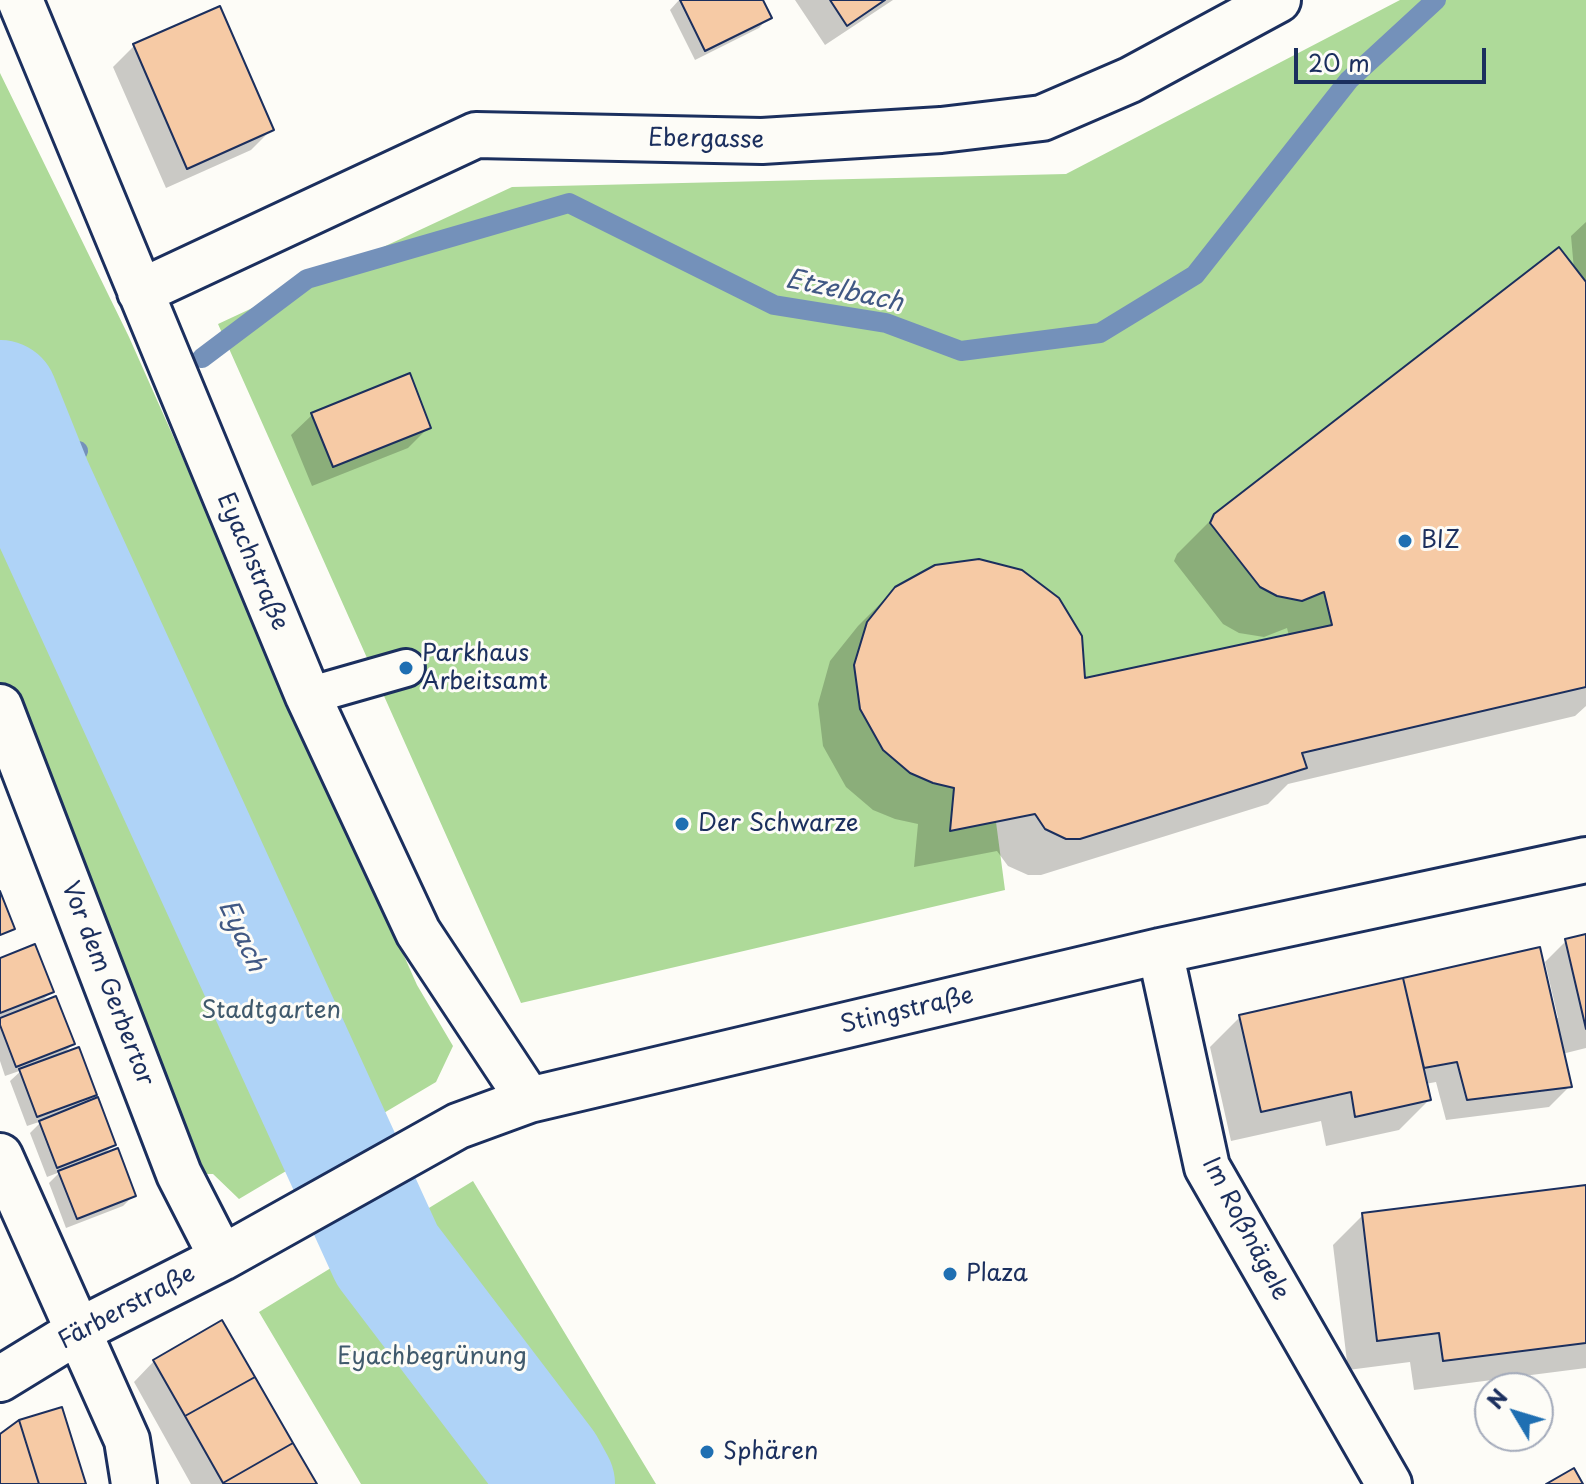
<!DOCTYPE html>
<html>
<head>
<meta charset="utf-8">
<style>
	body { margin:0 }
	#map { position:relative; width:1586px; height:1484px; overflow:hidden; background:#fdfcf7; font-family:"Playpen Sans",sans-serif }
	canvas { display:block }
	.north { position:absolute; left:1474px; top:1372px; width:80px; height:80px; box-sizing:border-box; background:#fdfcf7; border:2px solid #a3aaba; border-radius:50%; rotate:308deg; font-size:22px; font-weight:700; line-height:32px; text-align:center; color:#1b2f5e }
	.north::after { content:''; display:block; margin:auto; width:28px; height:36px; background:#1f6fb2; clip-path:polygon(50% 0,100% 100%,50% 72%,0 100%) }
	.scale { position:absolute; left:1294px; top:48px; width:192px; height:36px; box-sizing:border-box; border:4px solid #1b2f5e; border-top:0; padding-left:10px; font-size:24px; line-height:28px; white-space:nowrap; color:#1b2f5e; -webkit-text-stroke:6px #fdfcf7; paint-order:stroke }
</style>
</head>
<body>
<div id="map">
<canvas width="1586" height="1484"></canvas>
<div class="north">N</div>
<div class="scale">20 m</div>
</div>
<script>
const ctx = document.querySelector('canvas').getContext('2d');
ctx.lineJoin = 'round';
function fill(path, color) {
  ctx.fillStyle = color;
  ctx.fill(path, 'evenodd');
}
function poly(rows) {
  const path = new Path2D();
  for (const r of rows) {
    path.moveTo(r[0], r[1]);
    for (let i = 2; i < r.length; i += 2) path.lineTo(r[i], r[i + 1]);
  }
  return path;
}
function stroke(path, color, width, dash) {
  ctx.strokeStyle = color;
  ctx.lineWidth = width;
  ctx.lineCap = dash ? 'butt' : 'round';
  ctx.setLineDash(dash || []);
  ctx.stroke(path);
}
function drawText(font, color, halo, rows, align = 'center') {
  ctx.font = font + ' "Playpen Sans",sans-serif';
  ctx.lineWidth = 6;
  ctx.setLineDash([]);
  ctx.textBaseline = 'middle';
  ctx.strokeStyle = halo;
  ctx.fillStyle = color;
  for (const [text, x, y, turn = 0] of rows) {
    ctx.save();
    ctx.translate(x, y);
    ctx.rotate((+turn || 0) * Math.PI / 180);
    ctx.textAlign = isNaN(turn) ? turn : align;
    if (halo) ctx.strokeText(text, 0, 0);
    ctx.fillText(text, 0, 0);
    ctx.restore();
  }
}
fill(poly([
	[1400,0,1586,0,1586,282,1559,248,1214,514,1210,523,1260,587,1277,596,1302,601,1324,592,1332,625,1085,678,1082,636,1059,598,1022,570,979,559,935,565,895,587,867,622,854,665,860,709,883,750,910,773,933,783,954,788,950,830,996,822,1005,890,521,1003,218,324,512,187,1066,174],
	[0,73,129,337,417,985,453,1046,436,1082,239,1199,213,1174,179,1174,0,707],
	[473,1181,656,1484,361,1484,259,1312]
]), '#aeda99');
fill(poly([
	[679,0,761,0,769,17,759,28,695,60,670,10],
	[795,0,893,0,825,45],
	[219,8,272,129,251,150,166,188,113,67,134,46],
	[1586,222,1586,706,1575,716,1288,784,1268,804,1041,875,1028,875,1008,866,997,851,914,867,918,824,895,819,873,810,846,787,823,746,818,704,830,661,858,626,896,588,1084,681,1289,636,1287,628,1264,637,1239,633,1223,624,1174,561,1177,554,1215,516,1574,270,1571,236],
	[312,415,429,427,408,448,312,486,291,435],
	[1586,936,1586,1048,1562,1054,1570,1086,1549,1107,1446,1120,1436,1082,1425,1084,1429,1100,1399,1130,1326,1146,1321,1121,1231,1141,1210,1047,1240,1017,1538,950,1554,1018,1558,1018,1545,962,1566,941],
	[0,960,52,991,38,1005,73,1044,61,1056,95,1094,84,1105,114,1144,102,1156,134,1195,123,1206,66,1228,49,1183,60,1172,47,1177,30,1133,42,1121,27,1126,10,1081,22,1070,5,1076,0,1061],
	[1586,1187,1586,1368,1414,1390,1410,1362,1348,1370,1333,1245,1363,1215],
	[154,1361,315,1484,191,1484,134,1382]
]), '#0003');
stroke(poly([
	[202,358,307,279,569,203,774,305,886,323,961,351,1100,333,1195,275,1349,80,1436,0],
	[34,483,78,451]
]), '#7491ba', 20);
stroke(poly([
	[0,398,34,483,387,1255,546,1464,557,1484]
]), '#afd3f7', 116);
const building = poly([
	[680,0,763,0,772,18,705,51,680,0],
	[830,0,885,0,847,26,830,0],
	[220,6,274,130,187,169,133,44,220,6],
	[1559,247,1586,282,1586,687,1302,753,1307,768,1080,839,1066,839,1045,829,1035,814,950,831,954,788,933,783,910,773,883,750,860,709,854,665,867,622,895,587,935,565,979,559,1022,570,1059,598,1082,636,1085,678,1332,625,1324,592,1302,601,1277,596,1260,587,1210,523,1214,514,1559,247],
	[410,373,431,428,333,467,311,413,410,373],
	[0,891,15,929,0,935,0,891],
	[1586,934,1586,1029,1565,939,1586,934],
	[35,944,54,992,0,1013,0,958,35,944],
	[1540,947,1572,1087,1467,1100,1457,1062,1424,1068,1403,978,1540,947],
	[1403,978,1431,1100,1355,1117,1351,1092,1261,1112,1239,1015,1403,978],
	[56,996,75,1044,16,1067,0,1025,0,1018,56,996],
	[79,1047,97,1095,37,1117,19,1069,79,1047],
	[98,1097,116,1145,57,1168,39,1121,98,1097],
	[118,1148,136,1196,77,1219,58,1171,118,1148],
	[1586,1185,1586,1343,1443,1361,1439,1333,1377,1341,1362,1213,1586,1185],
	[222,1320,255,1377,185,1416,153,1360,222,1320],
	[255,1377,293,1443,223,1483,185,1416,255,1377],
	[62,1407,86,1484,39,1484,19,1420,62,1407],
	[19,1420,39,1484,0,1484,0,1434,19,1420],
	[293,1443,317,1484,224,1484,223,1483,293,1443],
	[1574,1468,1583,1484,1546,1484,1574,1468]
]);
fill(building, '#f6caa5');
stroke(building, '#1b2f5e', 2);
const lane = poly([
	[308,696,406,668]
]);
const street = poly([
	[20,0,308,696,418,932,529,1100],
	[140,292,476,135,762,141,941,130,1042,118,1130,80,1278,0],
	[0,707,179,1174,222,1258],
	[1160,951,1207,1167,1389,1484],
	[0,1156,127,1440,134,1484],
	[0,1379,80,1330,222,1258,458,1126,529,1100,1160,951,1586,860]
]);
stroke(lane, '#1b2f5e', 42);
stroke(street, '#1b2f5e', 50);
stroke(lane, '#fdfcf7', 36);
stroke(street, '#fdfcf7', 44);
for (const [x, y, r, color] of [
	[1405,541,8,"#1f6fb2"],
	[406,668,8,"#1f6fb2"],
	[682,824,8,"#1f6fb2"],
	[950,1274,8,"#1f6fb2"],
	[707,1452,8,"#1f6fb2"]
]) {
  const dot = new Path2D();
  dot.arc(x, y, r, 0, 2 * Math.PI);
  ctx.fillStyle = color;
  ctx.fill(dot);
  stroke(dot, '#fdfcf7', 3);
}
drawText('24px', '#1b2f5e', '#fdfcf7', [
	["Ebergasse",706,140,1],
	["Eyachstraße",252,562,67],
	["Vor dem Gerbertor",107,984,69],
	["Stingstraße",907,1011,-13],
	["Im Roßnägele",1245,1229,62],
	["Färberstraße",127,1308,-28]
]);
drawText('24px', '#1b2f5e', '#fdfcf7', [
	["BIZ",1421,541],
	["Parkhaus",422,654],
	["Arbeitsamt",422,682],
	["Der Schwarze",698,824],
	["Plaza",966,1274],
	["Sphären",723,1452]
], 'left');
drawText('24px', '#405a6d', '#fdfcf7', [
	["Stadtgarten",271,1011],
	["Eyachbegrünung",432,1357]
]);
drawText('italic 26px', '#405884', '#fdfcf7', [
	["Etzelbach",844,292,12],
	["Eyach",241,936,65]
]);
</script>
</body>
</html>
